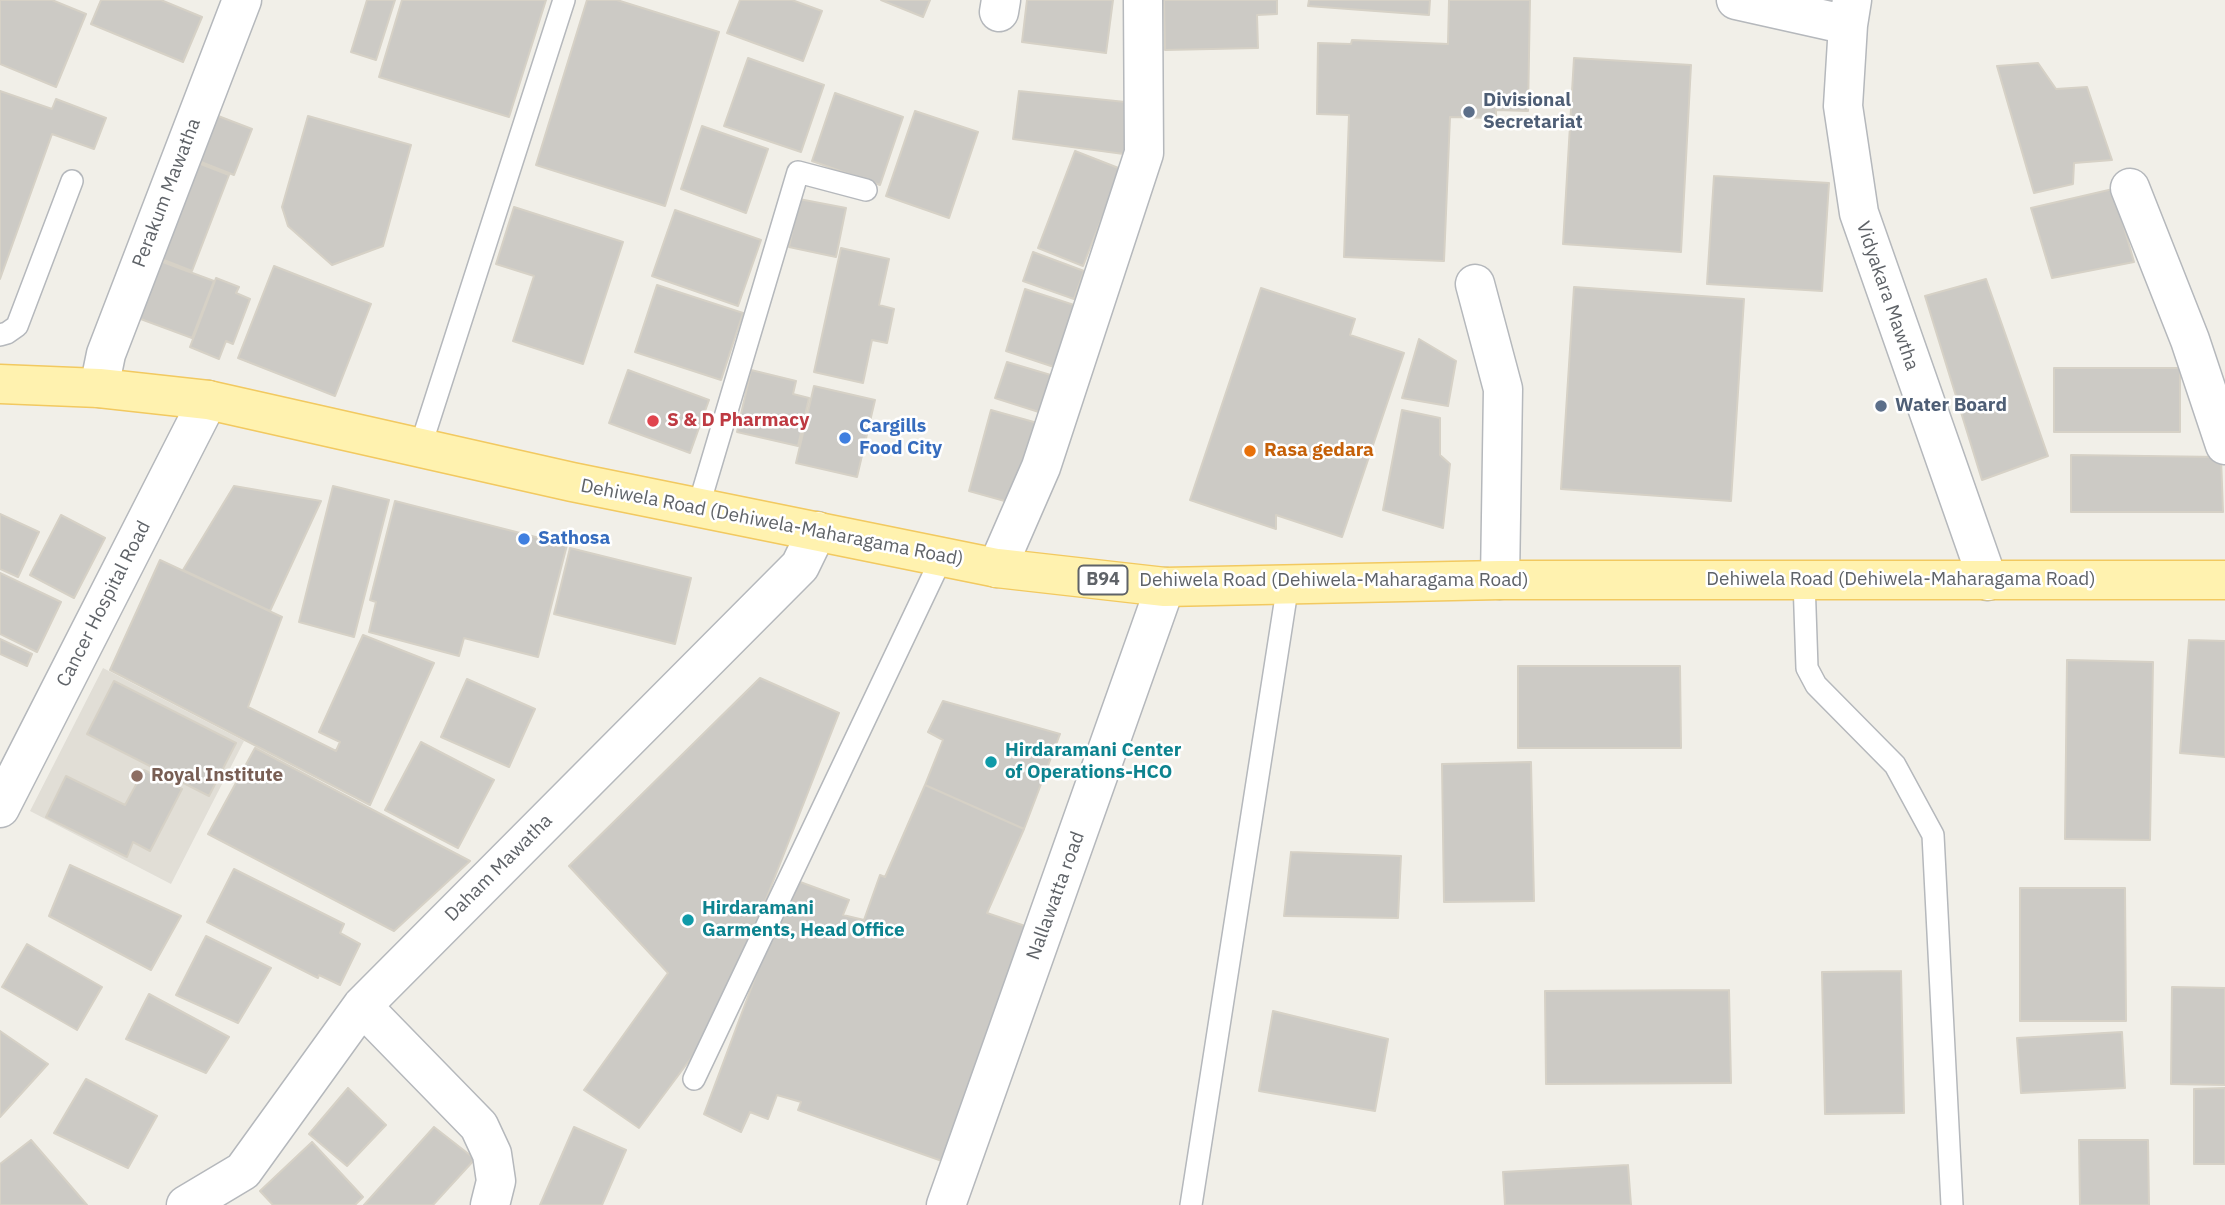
<!DOCTYPE html>
<html>
<head>
<meta charset="utf-8">
<style>
	body { margin:0 }
	canvas { display:block; background:#f1efe8 }
</style>
</head>
<body>
<canvas width="2225" height="1205"></canvas>
<script>
const ctx = document.querySelector('canvas').getContext('2d');
ctx.lineJoin = 'round';
function fill(path, color) {
  ctx.fillStyle = color;
  ctx.fill(path, 'evenodd');
}
function poly(rows) {
  const path = new Path2D();
  for (const r of rows) {
    path.moveTo(r[0], r[1]);
    for (let i = 2; i < r.length; i += 2) path.lineTo(r[i], r[i + 1]);
  }
  return path;
}
function stroke(path, color, width, dash) {
  ctx.strokeStyle = color;
  ctx.lineWidth = width;
  ctx.lineCap = dash ? 'butt' : 'round';
  ctx.setLineDash(dash || []);
  ctx.stroke(path);
}
function drawText(font, color, halo, rows, align = 'center') {
  ctx.font = font + ' "IBM Plex Sans",sans-serif';
  ctx.lineWidth = 5;
  ctx.setLineDash([]);
  ctx.textBaseline = 'middle';
  ctx.strokeStyle = halo;
  ctx.fillStyle = color;
  for (const [text, x, y, turn = 0] of rows) {
    ctx.save();
    ctx.translate(x, y);
    ctx.rotate((+turn || 0) * Math.PI / 180);
    ctx.textAlign = isNaN(turn) ? turn : align;
    if (halo) ctx.strokeText(text, 0, 0);
    ctx.fillText(text, 0, 0);
    ctx.restore();
  }
}
fill(poly([
	[103,668,244,741,171,884,30,811]
]), '#e1ded6');
const building = poly([
	[0,0,52,0,86,14,56,87,0,64,0,0],
	[101,0,161,0,202,17,183,62,91,24,101,0],
	[367,0,395,0,376,60,351,52,367,0],
	[402,0,546,0,509,117,379,77,402,0],
	[587,0,617,0,719,32,665,206,536,165,587,0],
	[740,0,792,0,822,11,803,61,727,33,740,0],
	[881,0,930,0,923,17,881,0],
	[1027,0,1113,0,1106,53,1022,42,1027,0],
	[1164,0,1277,0,1277,14,1257,15,1258,48,1165,50,1164,0],
	[1309,0,1430,0,1429,15,1308,6,1309,0],
	[1449,0,1530,0,1528,111,1496,110,1496,118,1450,117,1444,261,1344,257,1349,115,1317,114,1318,43,1351,44,1352,40,1448,44,1449,0],
	[748,58,824,85,801,152,724,126,748,58],
	[1574,58,1691,65,1681,252,1563,244,1574,58],
	[2038,63,2056,89,2087,87,2112,160,2074,163,2073,184,2034,193,1997,66,2038,63],
	[0,91,52,109,56,99,106,118,94,149,52,134,0,279,0,91],
	[1019,91,1135,103,1131,155,1013,139,1019,91],
	[835,93,903,117,880,185,812,161,835,93],
	[915,111,978,132,949,218,886,196,915,111],
	[213,114,252,129,234,175,196,160,213,114],
	[308,116,411,145,383,246,332,265,288,226,282,207,308,116],
	[702,126,768,149,746,213,681,189,702,126],
	[1075,151,1121,169,1083,266,1038,248,1075,151],
	[193,161,229,175,192,271,156,257,193,161],
	[1714,176,1829,183,1822,291,1707,284,1714,176],
	[2113,189,2134,262,2052,278,2031,208,2113,189],
	[799,199,846,208,836,257,789,247,799,199],
	[514,207,623,242,583,364,513,341,534,276,496,264,514,207],
	[675,210,761,240,738,306,652,276,675,210],
	[841,248,889,259,879,305,894,309,887,343,872,340,863,383,814,372,841,248],
	[1033,252,1084,271,1074,299,1023,281,1033,252],
	[160,261,214,281,192,338,138,318,160,261],
	[274,266,371,304,335,396,238,358,274,266],
	[216,278,239,287,236,293,250,299,233,344,226,341,219,359,190,347,216,278],
	[1986,279,2048,456,1982,480,1925,296,1986,279],
	[657,285,743,313,721,380,635,352,657,285],
	[1574,287,1744,299,1731,501,1561,489,1574,287],
	[1261,288,1355,319,1350,335,1404,353,1342,537,1276,515,1276,529,1190,500,1261,288],
	[1025,289,1074,305,1054,367,1006,351,1025,289],
	[1419,339,1456,361,1448,406,1402,398,1419,339],
	[1007,362,1054,376,1042,413,995,398,1007,362],
	[2054,368,2180,368,2180,432,2054,432,2054,368],
	[628,370,709,400,690,453,609,423,628,370],
	[751,370,796,381,793,394,809,398,798,446,737,432,751,370],
	[814,386,875,400,857,477,796,463,814,386],
	[991,410,1041,424,1019,505,969,491,991,410],
	[1402,410,1440,418,1440,455,1450,464,1443,528,1383,510,1402,410],
	[2071,455,2221,457,2223,512,2071,512,2071,455],
	[234,486,321,501,270,611,183,570,234,486],
	[333,486,389,500,354,637,299,622,333,486],
	[395,501,567,545,538,657,464,638,459,656,369,632,376,602,370,600,395,501],
	[0,514,39,532,18,577,0,569,0,514],
	[61,515,105,538,74,598,30,575,61,515],
	[570,548,691,578,675,644,554,614,570,548],
	[160,560,282,617,248,707,336,751,340,742,319,732,363,635,434,663,370,805,110,670,160,560],
	[0,573,61,602,37,652,0,634,0,573],
	[0,639,32,654,27,666,0,654,0,639],
	[2189,640,2225,641,2225,757,2180,753,2189,640],
	[2067,660,2153,662,2150,840,2065,839,2067,660],
	[1518,666,1680,666,1681,748,1518,748,1518,666],
	[760,678,839,713,718,1022,639,1128,584,1090,668,973,569,866,760,678],
	[467,679,535,709,509,767,441,737,467,679],
	[114,681,236,743,209,796,87,734,114,681],
	[943,701,1060,734,1024,829,925,785,943,740,928,732,943,701],
	[421,742,494,780,458,848,385,810,421,742],
	[255,748,470,861,394,931,208,834,255,748],
	[1531,762,1534,901,1444,902,1442,764,1531,762],
	[144,770,182,789,150,851,133,842,127,857,46,817,66,776,125,805,144,770],
	[925,785,1024,829,987,913,1025,926,942,1161,798,1110,801,1102,777,1095,768,1119,750,1112,741,1132,704,1114,792,879,849,900,843,915,864,920,880,875,885,877,925,785],
	[1291,852,1401,856,1398,918,1284,916,1291,852],
	[70,865,181,916,151,970,49,916,70,865],
	[234,869,344,924,340,933,360,944,340,985,319,975,318,978,207,922,234,869],
	[2020,888,2125,888,2126,1021,2020,1021,2020,888],
	[206,936,271,968,238,1023,176,995,206,936],
	[27,944,102,987,77,1030,2,987,27,944],
	[1901,971,1904,1113,1825,1114,1822,972,1901,971],
	[2172,987,2225,988,2225,1085,2171,1084,2172,987],
	[1729,990,1731,1083,1546,1084,1545,991,1729,990],
	[149,994,229,1037,206,1073,126,1039,149,994],
	[1273,1011,1388,1039,1375,1111,1259,1091,1273,1011],
	[0,1031,48,1064,0,1117,0,1031],
	[2122,1032,2125,1088,2021,1093,2017,1038,2122,1032],
	[86,1079,157,1116,128,1168,54,1133,86,1079],
	[348,1088,386,1125,347,1166,309,1134,348,1088],
	[2225,1088,2225,1164,2194,1164,2194,1089,2225,1088],
	[434,1127,475,1159,433,1205,364,1205,434,1127],
	[574,1127,626,1150,602,1205,540,1205,574,1127],
	[31,1140,87,1205,0,1205,0,1164,31,1140],
	[2079,1140,2148,1140,2149,1205,2080,1205,2079,1140],
	[312,1142,363,1197,355,1205,273,1205,260,1191,312,1142],
	[1628,1165,1631,1205,1505,1205,1503,1172,1628,1165]
]);
fill(building, '#cccac5');
stroke(building, '#d6d1c6', 2);
const service = poly([
	[0,335,7,333,17,326,72,181],
	[420,448,564,0],
	[698,508,798,172,866,190],
	[1804,580,1807,668,1816,685,1895,765,1933,835,1952,1205],
	[694,1079,942,557],
	[1191,1205,1288,584]
]);
const minor = poly([
	[1736,0,1848,25],
	[1852,0,1848,25,1843,106,1859,213,1988,581],
	[999,12,1001,0],
	[2130,188,2190,340,2225,445],
	[1475,284,1503,389,1500,580],
	[99,388,106,354,242,0],
	[997,568,1041,467,1144,153,1143,0],
	[362,1006,479,1126,492,1154,496,1181,490,1205],
	[186,1205,243,1171,362,1006,800,566,817,531],
	[946,1205,1165,587]
]);
const tertiary = poly([
	[0,808,208,400]
]);
const primary = poly([
	[0,384,99,388,208,400,572,482,997,568,1165,587,1500,580,2225,580]
]);
stroke(service, '#b5b8bc', 24);
stroke(minor, '#b5b8bc', 41);
stroke(tertiary, '#b5b8bc', 41);
stroke(primary, '#f2c960', 41);
stroke(service, '#fff', 21);
stroke(minor, '#fff', 38);
stroke(tertiary, '#fff', 38);
stroke(primary, '#fff2af', 38);
for (const [x, y, r, color] of [
	[1469,112,7,"#5c6f8a"],
	[1881,406,7,"#5c6f8a"],
	[653,421,7,"#e0444e"],
	[845,438,7,"#3f7fe0"],
	[1250,451,7,"#e8710a"],
	[524,539,7,"#3f7fe0"],
	[991,762,7,"#0f9aa8"],
	[137,776,7,"#8d6e63"],
	[688,920,7,"#0f9aa8"]
]) {
  const dot = new Path2D();
  dot.arc(x, y, r, 0, 2 * Math.PI);
  ctx.fillStyle = color;
  ctx.fill(dot);
  stroke(dot, '#fff', 2.5);
}
for (const [x, y, w] of [
	[1103,580,49]
]) {
  const box = new Path2D();
  box.roundRect(x - w / 2, y - 14.5, w, 29, 5);
  ctx.fillStyle = '#fff';
  ctx.fill(box);
  stroke(box, '#5f6368', 2);
}
drawText('bold 18px', '#5f6368', null, [
	["B94",1103,580]
]);
drawText('bold 19px', '#4e5e75', '#fff', [
	["Divisional",1483,101],
	["Secretariat",1483,123],
	["Water Board",1895,406]
], 'left');
drawText('19px', '#5f6368', '#fff', [
	["Perakum Mawatha",167,193,-69],
	["Vidyakara Mawtha",1887,296,71],
	["Dehiwela Road (Dehiwela-Maharagama Road)",772,523,11],
	["Dehiwela Road (Dehiwela-Maharagama Road)",1901,580],
	["Dehiwela Road (Dehiwela-Maharagama Road)",1334,581],
	["Cancer Hospital Road",104,604,-63],
	["Daham Mawatha",499,868,-45],
	["Nallawatta road",1056,896,-70]
]);
drawText('bold 19px', '#be3a42', '#fff', [
	["S & D Pharmacy",667,421]
], 'left');
drawText('bold 19px', '#366cbe', '#fff', [
	["Cargills",859,427],
	["Food City",859,449],
	["Sathosa",538,539]
], 'left');
drawText('bold 19px', '#c56008', '#fff', [
	["Rasa gedara",1264,451]
], 'left');
drawText('bold 19px', '#0d838f', '#fff', [
	["Hirdaramani Center",1005,751],
	["of Operations-HCO",1005,773],
	["Hirdaramani",702,909],
	["Garments, Head Office",702,931]
], 'left');
drawText('bold 19px', '#785e54', '#fff', [
	["Royal Institute",151,776]
], 'left');
</script>
</body>
</html>
